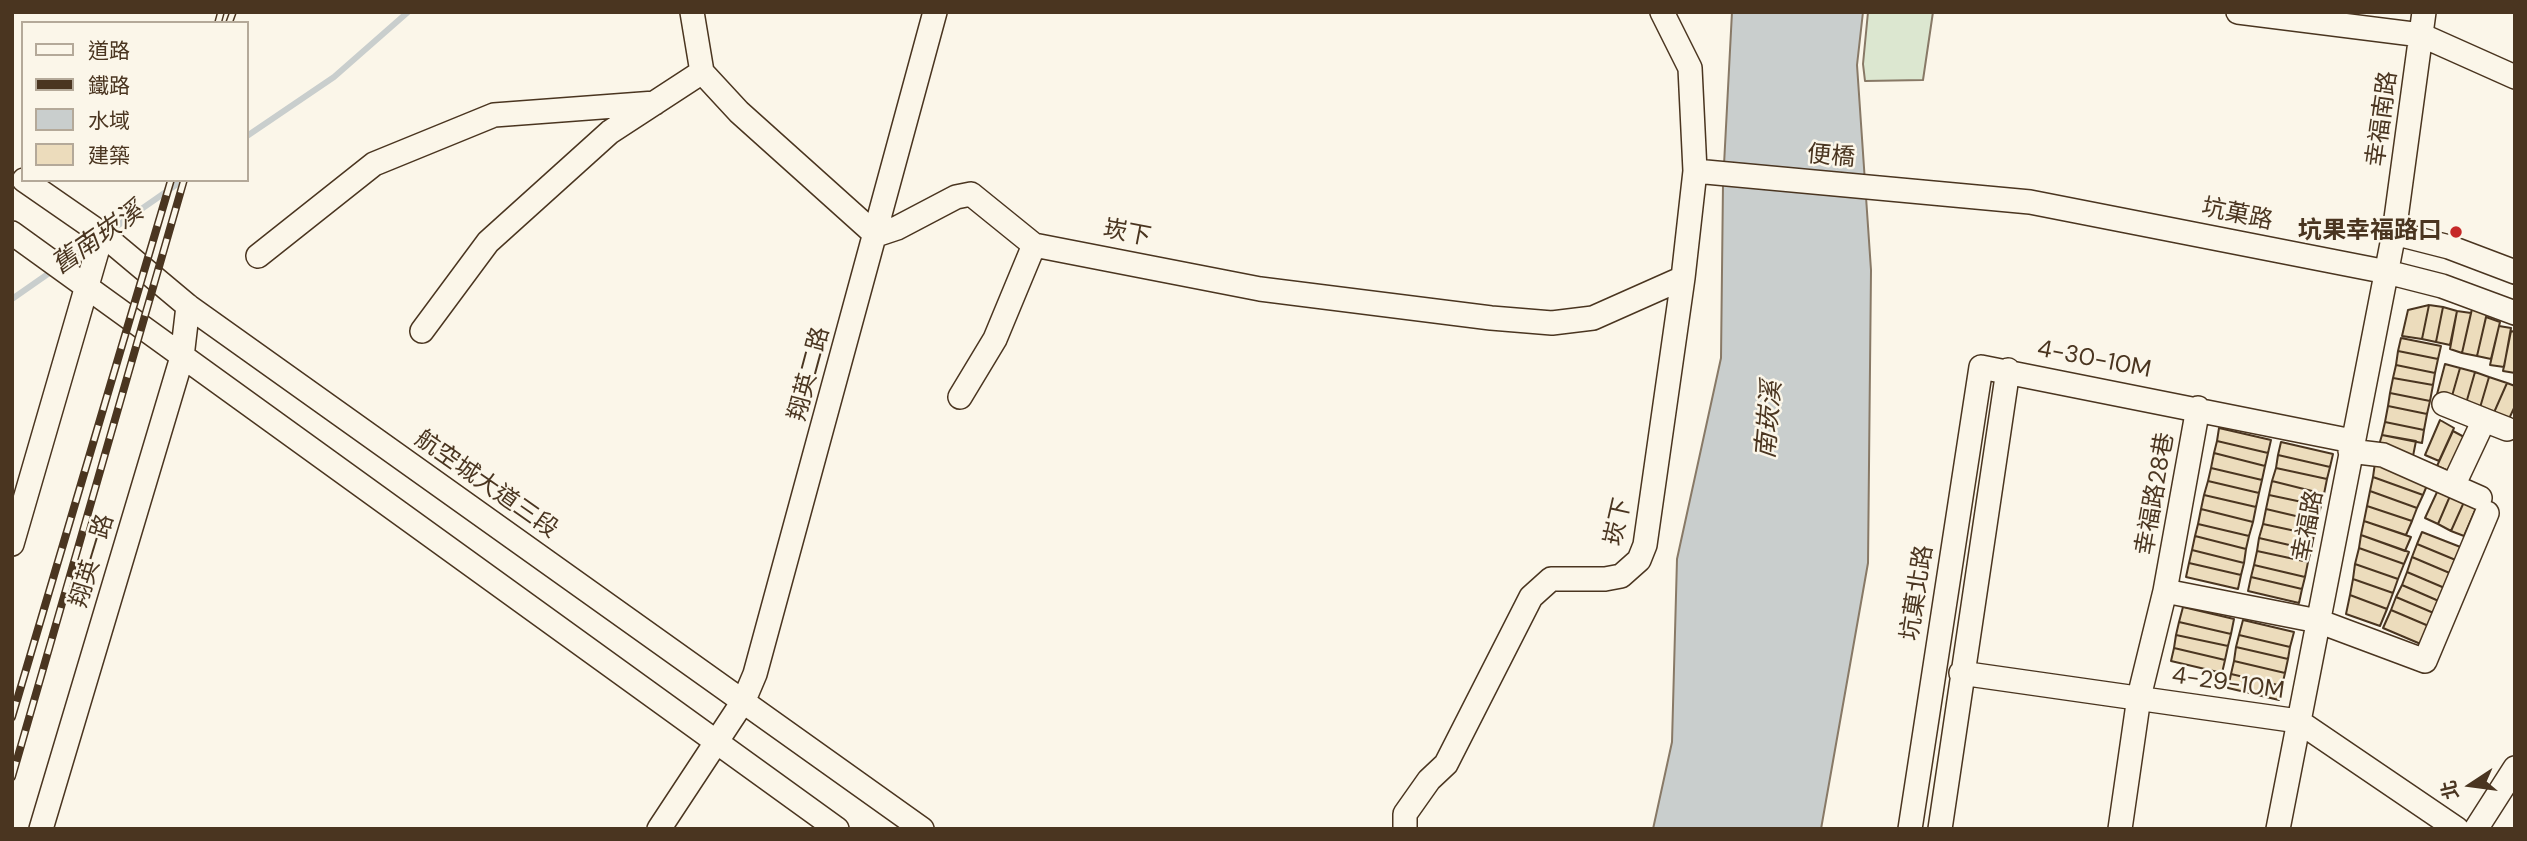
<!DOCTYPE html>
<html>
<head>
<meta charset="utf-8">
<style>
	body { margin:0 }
	#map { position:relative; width:2527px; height:841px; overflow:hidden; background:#fbf6e9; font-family:"DM Sans","Noto Sans TC",sans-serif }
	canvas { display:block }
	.frame { position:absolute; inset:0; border:14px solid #4a3520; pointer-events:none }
	.legend { position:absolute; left:21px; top:21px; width:228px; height:161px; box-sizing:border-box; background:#fbf6e9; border:2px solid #b4a999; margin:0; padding:9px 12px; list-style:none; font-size:21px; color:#4a3520 }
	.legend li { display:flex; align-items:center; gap:14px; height:35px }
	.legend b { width:35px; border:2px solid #b4a999 }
	.north { position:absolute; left:2436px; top:750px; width:70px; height:70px; -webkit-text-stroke:5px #fbf6e9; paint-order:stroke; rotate:257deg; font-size:19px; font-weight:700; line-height:28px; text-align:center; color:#4a3520 }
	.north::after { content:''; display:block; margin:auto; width:24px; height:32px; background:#4a3520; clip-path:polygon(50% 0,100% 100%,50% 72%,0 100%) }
</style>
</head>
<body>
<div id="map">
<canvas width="2527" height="841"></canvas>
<div class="frame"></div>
<ul class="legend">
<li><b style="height:9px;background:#fbf6e9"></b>道路</li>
<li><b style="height:9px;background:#4a3520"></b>鐵路</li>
<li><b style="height:19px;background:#c9cecd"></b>水域</li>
<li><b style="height:19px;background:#ecdcbc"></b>建築</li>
</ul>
<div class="north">北</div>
</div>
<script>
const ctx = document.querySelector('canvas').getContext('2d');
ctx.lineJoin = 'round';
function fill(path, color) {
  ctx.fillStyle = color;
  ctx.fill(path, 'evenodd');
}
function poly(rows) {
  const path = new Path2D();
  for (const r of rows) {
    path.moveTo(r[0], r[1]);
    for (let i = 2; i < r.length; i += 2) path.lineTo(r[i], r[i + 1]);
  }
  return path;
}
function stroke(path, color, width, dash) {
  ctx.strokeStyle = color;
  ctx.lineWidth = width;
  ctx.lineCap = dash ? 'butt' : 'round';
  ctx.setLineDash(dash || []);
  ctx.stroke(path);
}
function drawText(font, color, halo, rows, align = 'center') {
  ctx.font = font + ' "DM Sans","Noto Sans TC",sans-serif';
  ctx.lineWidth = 5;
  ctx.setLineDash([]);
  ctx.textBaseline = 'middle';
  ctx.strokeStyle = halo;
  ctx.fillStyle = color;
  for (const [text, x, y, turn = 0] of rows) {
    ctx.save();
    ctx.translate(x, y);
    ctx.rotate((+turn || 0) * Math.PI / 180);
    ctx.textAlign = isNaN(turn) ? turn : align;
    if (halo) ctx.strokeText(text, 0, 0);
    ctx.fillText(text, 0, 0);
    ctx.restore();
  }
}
const green = poly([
	[1868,12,1933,12,1923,80,1865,81,1863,64,1868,12]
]);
fill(green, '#dce7d0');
stroke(green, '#887966', 2);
const water = poly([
	[1732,12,1863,12,1857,65,1871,270,1868,563,1821,829,1653,829,1672,742,1677,559,1721,358,1723,184,1732,12]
]);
fill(water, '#c9cecd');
stroke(water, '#887966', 2);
stroke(poly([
	[247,136,334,77,408,12],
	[107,233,183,180],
	[64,263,92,243],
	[12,299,55,269]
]), '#c9cecd', 6);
const building = poly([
	[2429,305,2422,339,2402,336,2408,310,2429,305],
	[2429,305,2443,307,2436,342,2422,339,2429,305],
	[2443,307,2457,311,2450,345,2436,342,2443,307],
	[2472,309,2487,313,2477,356,2462,353,2472,309],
	[2457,311,2471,313,2462,353,2450,349,2457,311],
	[2486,317,2500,322,2491,359,2477,356,2486,317],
	[2499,326,2511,328,2504,367,2490,365,2499,326],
	[2511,331,2515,332,2515,373,2503,371,2511,331],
	[2401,338,2441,346,2438,359,2398,351,2401,338],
	[2398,351,2438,359,2435,373,2396,365,2398,351],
	[2445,364,2460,368,2450,403,2436,398,2445,364],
	[2396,365,2435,373,2433,385,2393,378,2396,365],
	[2460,368,2475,372,2465,407,2450,403,2460,368],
	[2475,372,2489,377,2479,411,2465,407,2475,372],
	[2489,377,2507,383,2492,417,2479,411,2489,377],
	[2393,378,2433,385,2430,401,2390,393,2393,378],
	[2507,383,2515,386,2515,406,2507,423,2492,417,2507,383],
	[2390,393,2430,401,2427,414,2388,406,2390,393],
	[2388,406,2427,414,2424,430,2385,422,2388,406],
	[2440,420,2454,428,2439,461,2425,455,2440,420],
	[2385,422,2424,430,2422,443,2382,435,2385,422],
	[2219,428,2271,440,2268,453,2217,441,2219,428],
	[2453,431,2466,438,2451,472,2437,466,2453,431],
	[2382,435,2416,441,2412,461,2379,445,2382,435],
	[2217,441,2268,453,2265,466,2214,453,2217,441],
	[2281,442,2333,454,2330,467,2278,455,2281,442],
	[2214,453,2265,466,2262,480,2211,468,2214,453],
	[2278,455,2330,467,2327,479,2276,468,2278,455],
	[2375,463,2428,483,2423,495,2373,477,2375,463],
	[2211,468,2262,480,2259,493,2208,481,2211,468],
	[2276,468,2327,479,2324,494,2272,481,2276,468],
	[2373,477,2423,495,2417,508,2370,491,2373,477],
	[2208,481,2259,493,2256,507,2204,495,2208,481],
	[2272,481,2324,494,2321,506,2269,495,2272,481],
	[2438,490,2450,496,2438,524,2425,518,2438,490],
	[2370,491,2417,508,2412,521,2367,506,2370,491],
	[2204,495,2256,507,2253,522,2201,509,2204,495],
	[2269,495,2321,506,2317,521,2266,509,2269,495],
	[2450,496,2464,502,2451,531,2438,524,2450,496],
	[2464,502,2476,508,2464,536,2451,531,2464,502],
	[2367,506,2412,521,2406,535,2364,521,2367,506],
	[2201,509,2253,522,2249,536,2198,524,2201,509],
	[2266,509,2317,521,2314,535,2263,524,2266,509],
	[2364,521,2411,537,2405,551,2361,535,2364,521],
	[2198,524,2249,536,2246,549,2195,536,2198,524],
	[2263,524,2314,535,2311,550,2259,538,2263,524],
	[2422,532,2463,548,2458,561,2417,544,2422,532],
	[2361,535,2409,552,2404,564,2359,548,2361,535],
	[2195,536,2246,549,2244,563,2192,550,2195,536],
	[2259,538,2311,550,2308,562,2257,551,2259,538],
	[2417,544,2458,561,2452,574,2412,557,2417,544],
	[2359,548,2404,564,2398,579,2355,564,2359,548],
	[2192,550,2244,563,2241,575,2189,563,2192,550],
	[2257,551,2308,562,2305,577,2254,565,2257,551],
	[2412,557,2452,574,2447,589,2407,572,2412,557],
	[2189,563,2241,575,2238,589,2186,577,2189,563],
	[2355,564,2398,579,2393,593,2353,579,2355,564],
	[2254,565,2305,577,2302,589,2251,577,2254,565],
	[2407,572,2447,589,2441,602,2402,585,2407,572],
	[2251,577,2302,589,2299,603,2248,591,2251,577],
	[2353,579,2393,593,2387,609,2350,595,2353,579],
	[2402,585,2441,602,2436,614,2396,597,2402,585],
	[2350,595,2387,609,2380,626,2346,614,2350,595],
	[2396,597,2436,614,2431,627,2391,610,2396,597],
	[2183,607,2234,619,2231,634,2179,622,2183,607],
	[2391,610,2431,627,2423,645,2383,628,2391,610],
	[2243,620,2294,632,2290,647,2239,635,2243,620],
	[2179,622,2231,634,2228,646,2176,635,2179,622],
	[2176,635,2228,646,2225,660,2174,648,2176,635],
	[2239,635,2290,647,2288,659,2236,647,2239,635],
	[2236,647,2288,659,2285,673,2234,661,2236,647],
	[2174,648,2225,660,2222,673,2171,661,2174,648],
	[2234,661,2285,673,2282,686,2231,674,2234,661],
	[2231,674,2282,686,2279,700,2228,688,2231,674]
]);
fill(building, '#ecdcbc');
stroke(building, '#4a3520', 2);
const minor = poly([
	[692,12,702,72,739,112,876,235,897,228,956,197,971,194,1034,245,1260,289,1491,318,1552,323,1593,318,1683,278,1695,171,1690,68,1662,12],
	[2238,12,2421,35,2515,77],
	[1695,171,2030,202,2387,272,2442,286,2515,313],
	[24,180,102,234,188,306,922,829],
	[12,233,837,829],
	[2394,233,2449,247,2515,272],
	[258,256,374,164,494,115,655,103],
	[422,331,488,242,610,132,702,72],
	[960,397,995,339,1034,245],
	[2444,404,2484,420,2453,486],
	[2198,408,2165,591,2318,621,2425,661,2487,513],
	[2484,420,2507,429],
	[2350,451,2383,455,2480,498],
	[12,544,102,234],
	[1961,673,2298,721,2457,829],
	[41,829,182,357,188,306],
	[659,829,744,700,755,674,935,12],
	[1405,829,1405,814,1429,780,1446,764,1531,597,1551,579,1605,579,1621,576,1639,560,1645,545,1683,278],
	[1910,829,1981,367,2352,441],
	[1940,829,2008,370],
	[2120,829,2139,697,2165,591],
	[2278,829,2394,233,2424,12],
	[2476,829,2515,768]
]);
stroke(minor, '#4a3520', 26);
stroke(minor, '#fbf6e9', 23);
const rail = poly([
	[218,23,221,12],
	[229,23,233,12],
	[12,717,171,180],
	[12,777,184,180]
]);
stroke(rail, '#4a3520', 8);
stroke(rail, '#fbf6e9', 5, [16]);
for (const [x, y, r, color] of [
	[2456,232,7,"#c62828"]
]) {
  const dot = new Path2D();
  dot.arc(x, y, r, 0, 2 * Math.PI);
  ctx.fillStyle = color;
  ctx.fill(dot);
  stroke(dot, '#fbf6e9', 2.5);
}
drawText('24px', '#4a3520', '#fbf6e9', [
	["幸福南路",2383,119,-82],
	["便橋",1831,157,5],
	["坑菓路",2237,215,12],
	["崁下",1127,234,11],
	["4-30-10M",2094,360,11],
	["翔英二路",810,374,-75],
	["航空城大道三段",486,485,35],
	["幸福路28巷",2156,494,-80],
	["崁下",1619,522,-77],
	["幸福路",2309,526,-79],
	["翔英一路",93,561,-73],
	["坑菓北路",1918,593,-81],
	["4-29-10M",2228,684,8]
]);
drawText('bold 24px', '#4a3520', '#fbf6e9', [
	["坑果幸福路口",2442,232]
], 'right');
drawText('italic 26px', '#4a3520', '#fbf6e9', [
	["舊南崁溪",98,239,-35],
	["南崁溪",1770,420,-85]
]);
</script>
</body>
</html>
